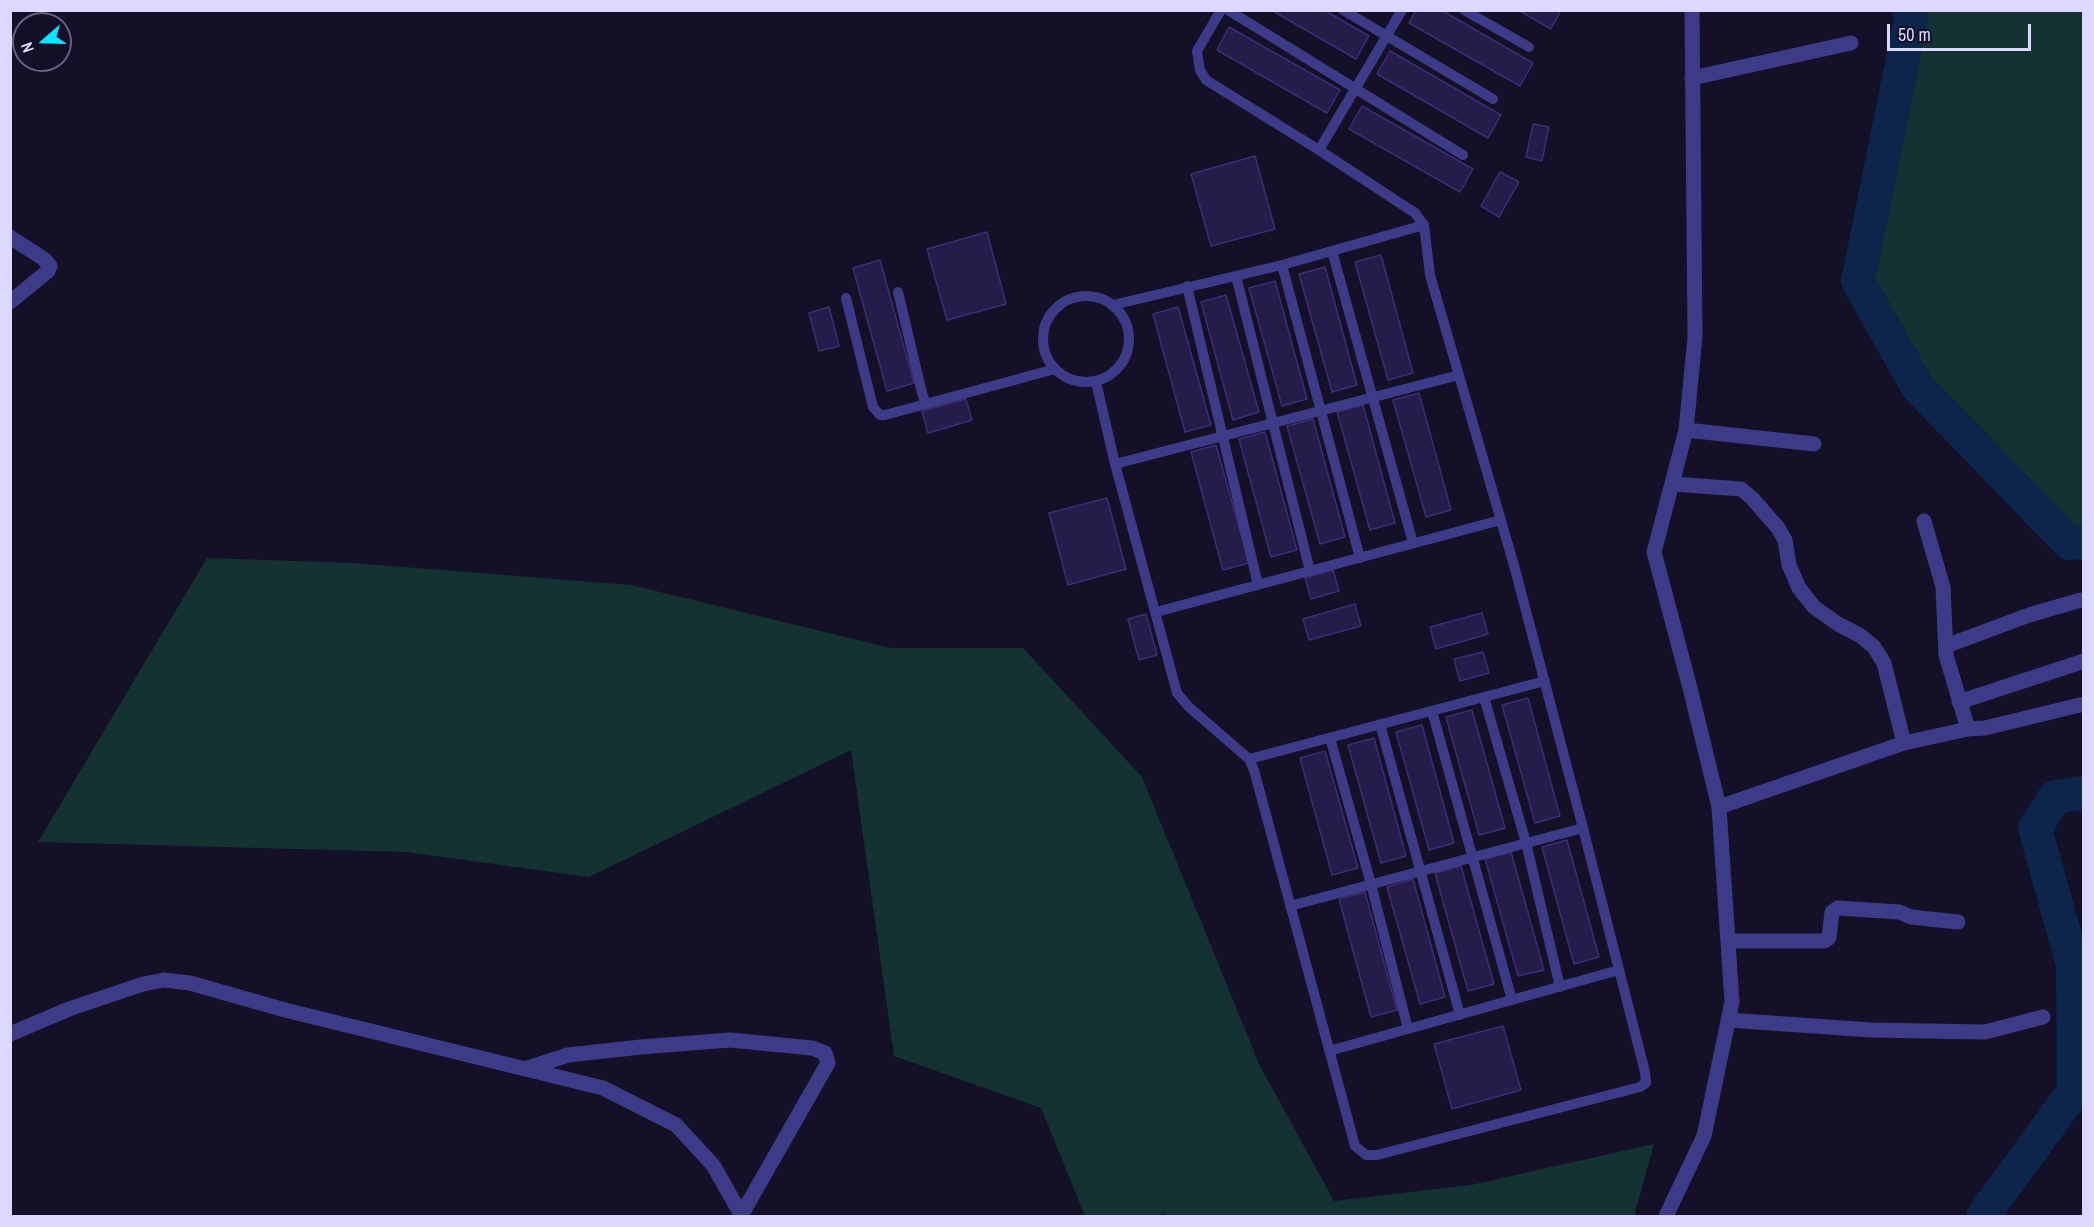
<!DOCTYPE html>
<html>
<head>
<meta charset="utf-8">
<style>
	body { margin:0 }
	#map { position:relative; width:2094px; height:1227px; overflow:hidden; background:#141028; font-family:"Archivo Narrow",sans-serif }
	canvas { display:block }
	.frame { position:absolute; inset:0; border:12px solid #dcd8ff; pointer-events:none }
	.north { position:absolute; left:12px; top:12px; width:60px; height:60px; box-sizing:border-box; background:#141028; border:2px solid #64607e; border-radius:50%; rotate:250deg; font-size:16px; font-weight:700; line-height:24px; text-align:center; color:#dcd8ff }
	.north::after { content:''; display:block; margin:auto; width:21px; height:27px; background:#04e8ff; clip-path:polygon(50% 0,100% 100%,50% 72%,0 100%) }
	.scale { position:absolute; left:1887px; top:24px; width:144px; height:27px; box-sizing:border-box; border:3px solid #dcd8ff; border-top:0; padding-left:8px; font-size:18px; line-height:21px; white-space:nowrap; color:#dcd8ff; -webkit-text-stroke:4px #141028; paint-order:stroke }
</style>
</head>
<body>
<div id="map">
<canvas width="2094" height="1227"></canvas>
<div class="frame"></div>
<div class="north">N</div>
<div class="scale">50 m</div>
</div>
<script>
const ctx = document.querySelector('canvas').getContext('2d');
ctx.lineJoin = 'round';
function fill(path, color) {
  ctx.fillStyle = color;
  ctx.fill(path, 'evenodd');
}
function poly(rows) {
  const path = new Path2D();
  for (const r of rows) {
    if (r.length === 3) {
      path.moveTo(r[0] + r[2], r[1]);
      path.arc(r[0], r[1], r[2], 0, 2 * Math.PI);
      continue;
    }
    path.moveTo(r[0], r[1]);
    for (let i = 2; i < r.length; i += 2) path.lineTo(r[i], r[i + 1]);
  }
  return path;
}
function stroke(path, color, width, dash) {
  ctx.strokeStyle = color;
  ctx.lineWidth = width;
  ctx.lineCap = dash ? 'butt' : 'round';
  ctx.setLineDash(dash || []);
  ctx.stroke(path);
}
fill(poly([
	[1909,11,2083,11,2083,542,2069,543,1917,386,1858,281,1911,19],
	[207,558,353,563,631,585,891,648,1023,648,1142,777,1260,1066,1334,1201,1471,1185,1654,1144,1634,1216,1164,1216,1165,1213,1155,1216,1085,1216,1041,1108,894,1056,851,750,589,877,406,852,38,842]
]), '#133231');
stroke(poly([
	[1909,10,1911,19,1858,281,1917,386,2069,543,2084,542],
	[1983,1216,2074,1091,2073,965,2035,828,2055,797,2084,793]
]), '#0d244b', 34);
const building = poly([
	[1271,10,1324,10,1369,36,1356,59,1271,10],
	[1416,10,1441,10,1533,63,1520,86,1409,23,1416,10],
	[1518,10,1561,10,1551,29,1518,10],
	[1229,27,1340,90,1327,113,1217,50,1229,27],
	[1390,51,1501,115,1488,138,1377,74,1390,51],
	[1362,106,1473,169,1460,192,1349,129,1362,106],
	[1533,124,1549,127,1542,161,1526,157,1533,124],
	[1255,156,1275,229,1211,246,1191,174,1255,156],
	[1500,172,1519,182,1499,217,1481,206,1500,172],
	[987,232,1006,304,947,320,927,249,987,232],
	[1381,255,1413,373,1388,380,1355,262,1381,255],
	[880,260,914,383,887,391,853,268,880,260],
	[1325,267,1357,385,1332,392,1299,274,1325,267],
	[1275,281,1307,399,1282,406,1249,288,1275,281],
	[1226,295,1259,412,1233,420,1201,302,1226,295],
	[829,307,839,346,819,351,809,313,829,307],
	[1178,307,1211,425,1185,432,1153,314,1178,307],
	[1419,393,1451,510,1426,517,1393,400,1419,393],
	[966,399,972,420,928,433,922,411,966,399],
	[1363,405,1395,523,1370,530,1337,412,1363,405],
	[1313,419,1345,537,1320,544,1287,426,1313,419],
	[1265,432,1297,550,1271,557,1239,439,1265,432],
	[1216,445,1249,563,1223,570,1191,452,1216,445],
	[1107,498,1126,569,1068,585,1049,513,1107,498],
	[1333,570,1339,591,1311,599,1305,578,1333,570],
	[1355,604,1361,626,1309,640,1303,619,1355,604],
	[1482,613,1488,634,1436,649,1430,627,1482,613],
	[1146,614,1157,655,1139,660,1128,619,1146,614],
	[1483,652,1489,673,1460,681,1454,659,1483,652],
	[1528,698,1560,816,1535,823,1502,705,1528,698],
	[1472,710,1505,828,1479,835,1446,717,1472,710],
	[1422,725,1454,843,1429,850,1396,732,1422,725],
	[1374,738,1406,856,1381,863,1348,745,1374,738],
	[1325,751,1358,868,1332,875,1300,758,1325,751],
	[1567,840,1599,957,1574,964,1542,847,1567,840],
	[1511,852,1544,970,1518,976,1485,859,1511,852],
	[1461,866,1494,984,1468,991,1435,873,1461,866],
	[1413,879,1445,997,1420,1004,1387,887,1413,879],
	[1365,892,1397,1010,1371,1017,1339,899,1365,892],
	[1503,1026,1521,1090,1452,1109,1434,1044,1503,1026]
]);
fill(building, '#251c49');
stroke(building, '#3c2e75', 1.5);
stroke(poly([
	[1228,10,1463,155],
	[1343,10,1493,99],
	[1464,10,1529,47],
	[1319,150,1402,10],
	[1332,251,1413,543],
	[1282,265,1360,558],
	[1236,276,1310,571],
	[1187,286,1258,585],
	[898,292,922,393,926,404,1055,369],
	[1086,339,43],
	[846,298,873,407,880,415,885,415,926,404],
	[1113,305,1282,265,1424,225],
	[1096,382,1115,464,1177,693,1189,707,1249,759,1254,770,1355,1146,1366,1155,1377,1155,1640,1087,1646,1083,1645,1072,1583,828,1515,569,1430,275,1424,225,1415,213,1319,150,1206,80,1200,70,1197,51,1221,10],
	[1115,464,1459,375],
	[1156,612,1501,520],
	[1484,697,1526,843,1560,987],
	[1432,711,1512,1000],
	[1380,724,1460,1015],
	[1330,738,1371,884,1408,1029],
	[1249,759,1545,681],
	[1290,906,1583,828],
	[1329,1051,1619,970]
]), '#3d3b87', 10);
stroke(poly([
	[1692,78,1851,43],
	[10,237,44,259,50,266,48,271,10,302],
	[1686,430,1814,444],
	[1673,484,1741,489,1752,498,1778,528,1785,540,1789,565,1799,588,1814,607,1838,624,1861,636,1874,647,1884,663,1904,743],
	[1924,521,1943,587,1946,655,1968,729],
	[1946,646,2029,615,2081,600],
	[1959,702,2084,661],
	[1719,807,1904,743,1968,729,1985,728,2084,704],
	[1728,941,1824,941,1829,938,1832,912,1838,908,1899,912,1911,917,1958,922],
	[1728,1020,1871,1030,1985,1032,2043,1017],
	[10,1034,69,1009,143,984,164,980,190,983,285,1010,603,1088,676,1125,713,1165,742,1216],
	[528,1068,568,1055,641,1047,730,1040,812,1048,825,1053,828,1063,742,1214],
	[1666,1216,1704,1136,1732,1002,1719,807,1690,688,1654,552,1686,430,1695,337,1692,10]
]), '#3d3b87', 15);
</script>
</body>
</html>
